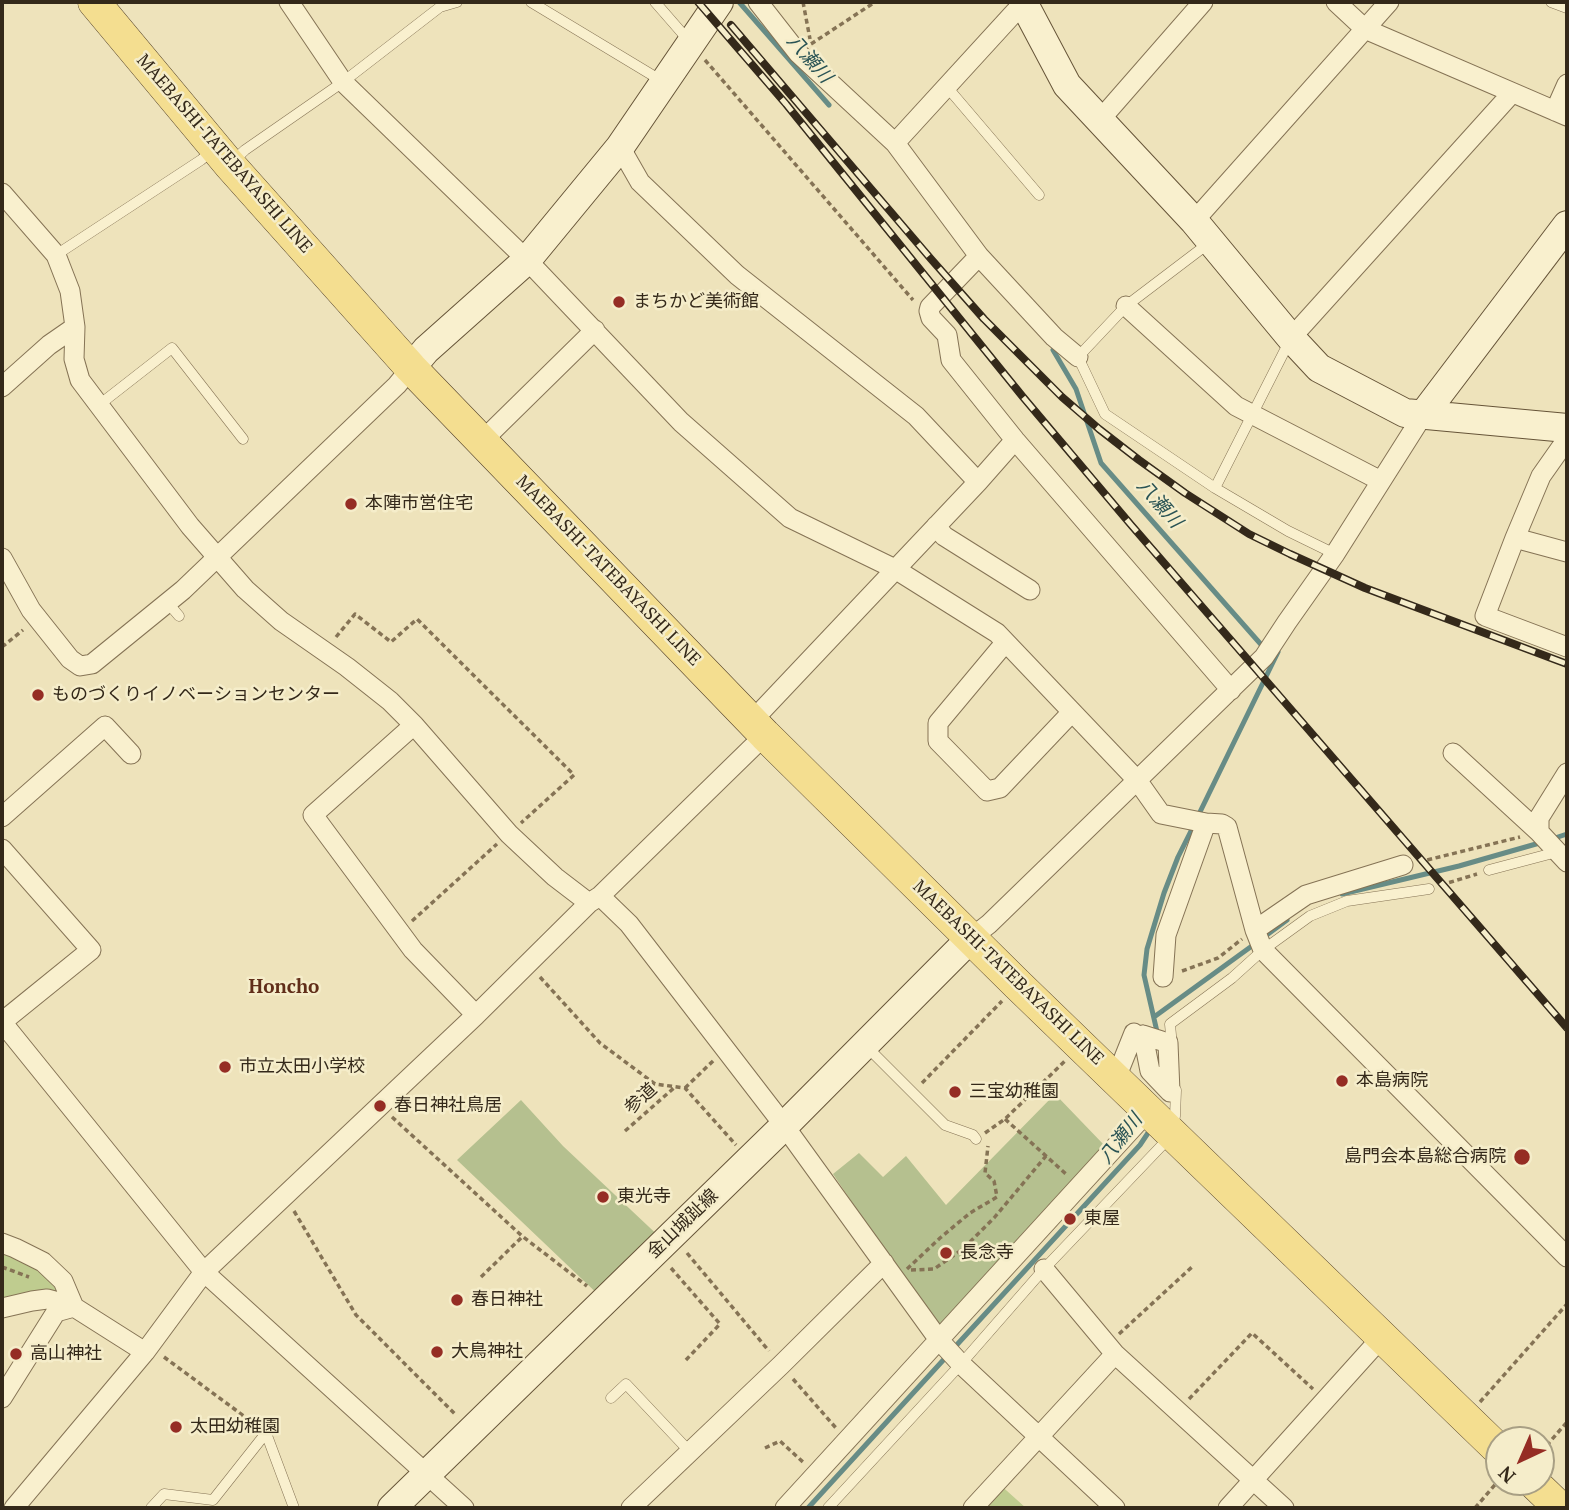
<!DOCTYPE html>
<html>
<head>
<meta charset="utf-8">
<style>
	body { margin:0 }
	#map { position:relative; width:1569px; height:1510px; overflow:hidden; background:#eee3bb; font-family:"PT Serif",serif }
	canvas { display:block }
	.frame { position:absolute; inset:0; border:4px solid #34291a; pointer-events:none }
	.north { position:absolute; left:1485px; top:1426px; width:70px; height:70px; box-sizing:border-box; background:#f5edca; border:2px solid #a89f84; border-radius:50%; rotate:224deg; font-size:19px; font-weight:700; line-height:28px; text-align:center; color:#34291a }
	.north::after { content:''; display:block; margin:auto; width:24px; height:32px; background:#952d24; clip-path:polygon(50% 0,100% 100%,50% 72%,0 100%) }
</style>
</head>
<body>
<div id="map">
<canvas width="1569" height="1510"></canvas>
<div class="frame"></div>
<div class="north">N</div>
</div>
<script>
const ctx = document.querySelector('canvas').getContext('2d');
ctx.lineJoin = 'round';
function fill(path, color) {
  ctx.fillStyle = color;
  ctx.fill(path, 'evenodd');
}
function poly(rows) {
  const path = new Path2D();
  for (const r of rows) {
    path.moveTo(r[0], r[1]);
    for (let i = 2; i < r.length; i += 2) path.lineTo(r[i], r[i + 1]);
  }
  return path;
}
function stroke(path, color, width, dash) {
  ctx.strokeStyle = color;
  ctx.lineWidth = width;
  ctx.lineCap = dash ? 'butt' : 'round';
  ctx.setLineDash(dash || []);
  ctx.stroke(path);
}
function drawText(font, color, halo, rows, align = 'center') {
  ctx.font = font + ' "PT Serif","Noto Sans JP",serif';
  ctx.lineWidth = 5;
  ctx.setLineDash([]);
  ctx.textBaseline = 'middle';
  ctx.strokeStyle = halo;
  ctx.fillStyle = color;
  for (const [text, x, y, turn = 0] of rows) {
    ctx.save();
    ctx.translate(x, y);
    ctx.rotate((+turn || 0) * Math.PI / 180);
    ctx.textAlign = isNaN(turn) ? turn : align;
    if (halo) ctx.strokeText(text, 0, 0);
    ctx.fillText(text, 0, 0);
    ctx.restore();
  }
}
fill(poly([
	[2,1243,43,1262,74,1307,2,1308],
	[997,1482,1026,1508,973,1508]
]), '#bfcc8f');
fill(poly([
	[1055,1094,1105,1146,938,1330,833,1174,859,1153,883,1177,906,1156,946,1205],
	[521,1100,563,1146,665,1242,605,1301,457,1160]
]), '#b5c08f');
stroke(poly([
	[739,2,829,105],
	[1053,350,1076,389,1101,463,1265,649],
	[1198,816,1278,652],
	[1552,839,1567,834],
	[1342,894,1459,866,1543,842],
	[1264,937,1287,920],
	[1154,1017,1256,943],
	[1158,1036,1144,975,1147,949,1164,893,1178,857,1194,825],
	[953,1349,1140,1145,1152,1127],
	[808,1508,947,1356]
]), '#678c86', 5);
const lane = poly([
	[531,2,662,81],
	[655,2,689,41],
	[1551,2,1567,8],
	[947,87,1039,195],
	[232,162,245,150,343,82,440,7,457,2],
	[1209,243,1126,306,1078,357,1105,414,1215,488,1288,531,1335,554],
	[56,255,201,160,213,150],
	[99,405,172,348,243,439],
	[1215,488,1289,342],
	[168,603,179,616],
	[1489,870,1557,852],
	[866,1046,945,1125,973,1135,976,1139],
	[1172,1047,1170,1024,1232,978,1263,950,1310,916,1347,901,1429,889],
	[611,1398,626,1384,690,1452],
	[151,1508,164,1494,213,1500,266,1433,294,1508],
	[828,1508,961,1364,1044,1269,1168,1139,1172,1132,1175,1116,1176,1090]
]);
const street = poly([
	[289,2,343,82,527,260,681,422,790,518,895,569,997,633,1137,780,1161,814,1206,823,1222,824,1227,827,1255,930,1263,950,1567,1257],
	[758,2,798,53,895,143,979,256,1054,337,1078,357],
	[1336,2,1365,29,1567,116],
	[1555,111,1567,84],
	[1099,121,1203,2],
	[895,143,1024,2],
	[620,147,640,182,737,275,916,416,978,482],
	[2,193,56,255,70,291,75,327,74,359,80,380,190,526,245,589,281,621,347,667,390,701,414,725,509,834,555,877,589,903],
	[1194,221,1389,2],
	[979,256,930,307,929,311,931,318,947,335,951,360,1015,440,1231,690],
	[1126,306,1236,406,1381,481],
	[1291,338,1512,93],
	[2,387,49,345,75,327],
	[1567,439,1541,476,1515,538,1485,616,1567,647],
	[482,441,595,330],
	[936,526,944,536,1030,590],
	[1515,538,1567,552],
	[2,558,31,610,70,659,80,666,92,664,183,590,397,385,411,368],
	[1007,644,999,650,938,723,938,741,987,791,1000,788,1072,712],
	[752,721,978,482,1015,440],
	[414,725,313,815,413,950,476,1015],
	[1453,753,1539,832],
	[1567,773,1539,818,1539,832,1567,862],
	[2,817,105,726,131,754],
	[2,849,91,950,2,1022],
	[600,896,629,924,783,1124,939,1340,961,1364,1115,1508],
	[1255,930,1306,895,1403,865],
	[971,938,989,924,1264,657,1287,622,1335,554,1423,415],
	[1163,977,1166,935,1206,823],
	[2,1022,204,1272,464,1508],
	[1143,1035,1168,1043,1170,1092,1150,1071,1143,1035],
	[1116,1078,1134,1033],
	[2,1243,15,1248,43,1262,63,1281,74,1307,145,1352],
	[1044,1269,1115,1354,1284,1508],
	[2,1308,32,1301,47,1299,73,1306],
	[2,1398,56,1312,74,1307],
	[14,1508,145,1352,204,1272,476,1015,589,903,600,896,765,735],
	[631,1508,781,1365,884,1263],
	[785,1508,1149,1110],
	[973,1508,1115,1354],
	[1228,1508,1382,1337]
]);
const secondary = poly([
	[1023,2,1067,85,1194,221,1291,338,1319,368,1405,413,1567,428],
	[411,368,426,350,527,260,620,147,719,2],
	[1423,415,1567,225],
	[392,1508,784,1126,971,938]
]);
const primary = poly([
	[94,2,229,164,411,368,765,735,1017,984,1499,1450],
	[1533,1482,1560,1508]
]);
stroke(lane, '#857355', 11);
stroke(street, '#857355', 21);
stroke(secondary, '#665438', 30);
stroke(primary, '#52402a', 33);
stroke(poly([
	[803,2,810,39],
	[811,44,875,2],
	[705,60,913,300],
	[336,637,355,614,391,642,417,619,574,775,521,823],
	[2,647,23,630],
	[1419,862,1520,837],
	[1441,885,1477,874],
	[412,921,497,844],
	[1182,971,1218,958,1242,939],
	[540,977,600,1043,655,1084,685,1088,736,1145],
	[922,1083,1002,1001],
	[685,1088,714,1060],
	[392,1117,522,1236,587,1286],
	[1005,1119,1066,1174],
	[625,1131,675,1087],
	[985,1133,1005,1119,1065,1061],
	[294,1211,356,1315,455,1414],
	[687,1253,769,1351],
	[2,1267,29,1277],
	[671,1268,720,1324,685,1361],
	[907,1269,940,1238,970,1213,997,1197,994,1181,985,1173,988,1146],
	[911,1270,934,1269,963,1249,994,1218,1046,1156],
	[481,1277,522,1237],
	[1119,1334,1192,1267],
	[164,1357,256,1425],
	[793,1379,836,1428],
	[1189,1399,1252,1333,1313,1389],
	[1480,1402,1567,1304],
	[765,1448,780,1441,804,1463],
	[1541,1452,1567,1422],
	[1475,1508,1499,1480]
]), '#857355', 3.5, [5, 3.5]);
stroke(lane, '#f9f0ce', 10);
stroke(street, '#f9f0ce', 19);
stroke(secondary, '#f9f0ce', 28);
stroke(primary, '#f4de90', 32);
const rail = poly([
	[698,2,786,104,1023,397,1132,526,1567,1028],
	[731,25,931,259,984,319,1062,397,1099,429,1139,460,1185,493,1249,534,1290,554,1365,588,1567,664]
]);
stroke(rail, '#34291a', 8);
stroke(rail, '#f5edca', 5, [16]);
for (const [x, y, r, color] of [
	[619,302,7,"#952d24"],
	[351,504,7,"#952d24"],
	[38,695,7,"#952d24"],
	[225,1067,7,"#952d24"],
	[1342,1081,7,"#952d24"],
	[955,1092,7,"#952d24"],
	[380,1106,7,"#952d24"],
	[1522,1157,9,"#952d24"],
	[603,1197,7,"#952d24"],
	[1070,1219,7,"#952d24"],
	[946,1253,7,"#952d24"],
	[457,1300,7,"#952d24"],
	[437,1352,7,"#952d24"],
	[16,1354,7,"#952d24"],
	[176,1427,7,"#952d24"]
]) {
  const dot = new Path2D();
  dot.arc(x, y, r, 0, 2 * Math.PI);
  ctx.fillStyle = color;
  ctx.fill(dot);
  stroke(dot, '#f5edca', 2.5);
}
drawText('18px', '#34291a', '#f5edca', [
	["MAEBASHI-TATEBAYASHI LINE",224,154,49],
	["MAEBASHI-TATEBAYASHI LINE",608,571,46],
	["MAEBASHI-TATEBAYASHI LINE",1008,973,44],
	["参道",641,1099,-42],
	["金山城趾線",683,1224,-44]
]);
drawText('18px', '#34291a', '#f5edca', [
	["まちかど美術館",633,302],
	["本陣市営住宅",365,504],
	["ものづくりイノベーションセンター",52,695],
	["市立太田小学校",239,1067],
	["本島病院",1356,1081],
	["三宝幼稚園",969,1092],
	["春日神社鳥居",394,1106],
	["島門会本島総合病院",1506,1157,"right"],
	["東光寺",617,1197],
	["東屋",1084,1219],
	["長念寺",960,1253],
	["春日神社",471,1300],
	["大鳥神社",451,1352],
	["高山神社",30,1354],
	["太田幼稚園",190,1427]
], 'left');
drawText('italic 19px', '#295354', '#f5edca', [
	["八瀬川",809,59,49],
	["八瀬川",1159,504,49],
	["八瀬川",1121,1139,-52]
]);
drawText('bold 19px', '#612e19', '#f5edca', [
	["Honcho",284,988]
]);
</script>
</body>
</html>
